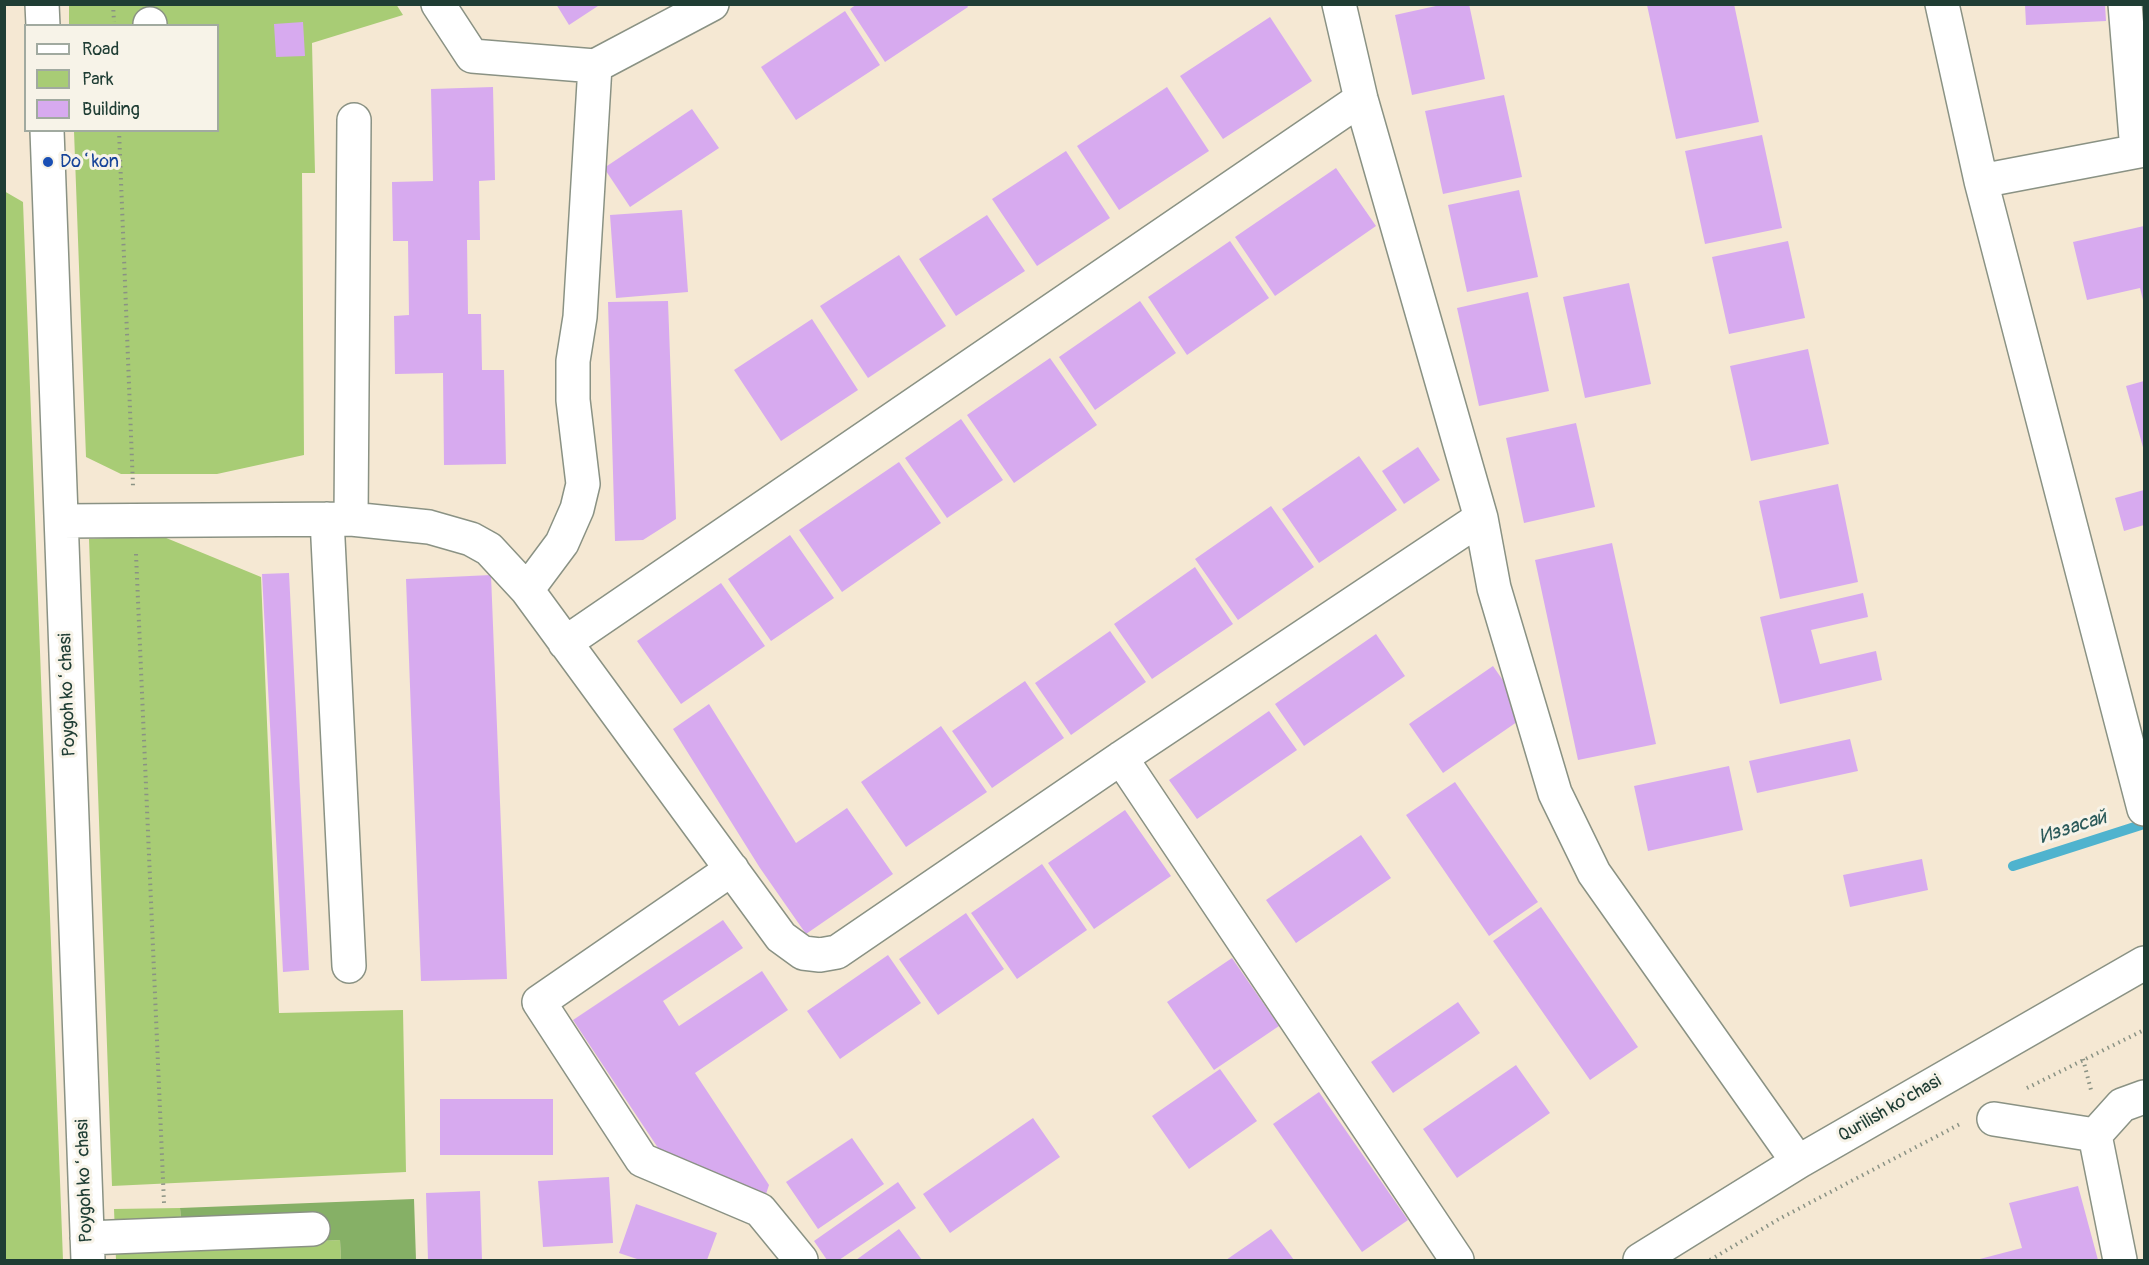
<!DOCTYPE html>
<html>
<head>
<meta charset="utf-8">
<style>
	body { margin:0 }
	#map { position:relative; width:2149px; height:1265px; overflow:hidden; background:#f5e8d3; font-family:Pangolin,sans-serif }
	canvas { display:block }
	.frame { position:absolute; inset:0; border:6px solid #1f3d34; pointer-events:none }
	.legend { position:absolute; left:24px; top:24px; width:195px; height:108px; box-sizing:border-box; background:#f7f3e8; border:2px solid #a1aaa0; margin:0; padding:8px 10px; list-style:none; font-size:18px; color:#1f3d34 }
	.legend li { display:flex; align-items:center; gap:12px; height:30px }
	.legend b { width:30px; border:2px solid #a1aaa0 }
</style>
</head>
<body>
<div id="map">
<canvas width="2149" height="1265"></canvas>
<div class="frame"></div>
<ul class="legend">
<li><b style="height:8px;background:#fff"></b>Road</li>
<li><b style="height:16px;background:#a8cc75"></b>Park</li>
<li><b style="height:16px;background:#d7aaef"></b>Building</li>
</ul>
</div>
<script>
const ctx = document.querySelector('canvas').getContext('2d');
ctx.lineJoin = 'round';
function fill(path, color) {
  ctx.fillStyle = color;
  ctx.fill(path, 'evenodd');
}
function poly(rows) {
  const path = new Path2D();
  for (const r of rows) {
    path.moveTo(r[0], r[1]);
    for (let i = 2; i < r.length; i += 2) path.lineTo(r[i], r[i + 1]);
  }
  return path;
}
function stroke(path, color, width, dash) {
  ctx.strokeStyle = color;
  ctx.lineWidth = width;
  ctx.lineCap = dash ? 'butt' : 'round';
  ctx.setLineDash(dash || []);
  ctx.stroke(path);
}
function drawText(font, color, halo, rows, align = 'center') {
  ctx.font = font + ' Pangolin,sans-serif';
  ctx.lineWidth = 6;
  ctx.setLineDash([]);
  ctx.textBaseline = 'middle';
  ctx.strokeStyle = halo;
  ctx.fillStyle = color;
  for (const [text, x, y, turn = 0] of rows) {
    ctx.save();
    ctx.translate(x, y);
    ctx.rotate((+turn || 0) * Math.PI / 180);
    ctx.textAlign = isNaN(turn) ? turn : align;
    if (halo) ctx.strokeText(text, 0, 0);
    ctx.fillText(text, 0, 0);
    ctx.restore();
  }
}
fill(poly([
	[396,4,403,15,312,43,315,173,302,173,304,455,217,474,121,474,86,457,74,131,218,130,218,26,69,25,69,5],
	[4,191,23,202,63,1260,5,1260],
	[159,535,261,577,279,1013,403,1010,406,1172,112,1186,89,539],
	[180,1208,184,1249,340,1240,341,1260,116,1260,114,1209]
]), '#a8cc75');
fill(poly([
	[414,1199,416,1260,341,1260,340,1240,184,1249,180,1208]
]), '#86b066');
stroke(poly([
	[2013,866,2144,824]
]), '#4fb3ce', 10);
fill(poly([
	[556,4,601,4,569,25],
	[857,4,966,4,968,7,885,62,850,9],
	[1445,4,1469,4,1485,79,1412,95,1395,15],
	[1650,4,1734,4,1759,122,1676,139,1647,5],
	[2025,4,2105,4,2106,21,2026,25],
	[845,11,880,65,796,120,761,67],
	[1270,17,1312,81,1223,139,1180,76],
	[303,22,305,56,276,57,274,24],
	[493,87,495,180,479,181,480,240,467,240,468,314,481,314,482,370,504,370,506,464,444,465,443,373,395,374,394,316,409,315,408,241,393,241,392,182,433,181,431,89],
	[1167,87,1209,151,1119,210,1077,146],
	[1504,95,1522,177,1443,194,1425,111],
	[692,109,719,148,630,207,604,168],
	[1762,135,1782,228,1705,244,1685,151],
	[1066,151,1110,218,1037,266,992,199],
	[1336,168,1376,226,1275,296,1235,237],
	[1519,190,1538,277,1467,292,1448,205],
	[682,210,688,292,616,298,610,215],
	[987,215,1025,271,956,316,919,259],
	[2144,226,2144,304,2140,288,2087,300,2073,242],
	[1230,241,1269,298,1187,355,1148,297],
	[1788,241,1805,318,1729,334,1712,257],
	[899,255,946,326,868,378,820,306],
	[1629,283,1651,384,1585,398,1563,297],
	[1528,292,1549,391,1479,406,1457,308],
	[668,301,676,519,643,540,615,541,608,302],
	[1140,301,1176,353,1095,410,1059,357],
	[812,319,858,390,781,441,734,370],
	[1808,349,1829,444,1751,461,1730,366],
	[1050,358,1097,425,1014,483,967,415],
	[2144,381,2144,451,2126,386],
	[961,419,1003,480,947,518,905,458],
	[1576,423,1595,507,1524,523,1506,438],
	[1418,447,1440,480,1404,504,1382,471],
	[1359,456,1397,510,1319,563,1282,509],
	[899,462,941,523,842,592,799,530],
	[1838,484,1858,582,1780,599,1759,501],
	[2144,490,2144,525,2124,531,2115,498],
	[1271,506,1314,567,1238,620,1195,559],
	[790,535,834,598,771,641,728,579],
	[1612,543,1656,744,1578,760,1535,560],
	[1195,567,1233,624,1152,679,1114,624],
	[289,573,309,970,283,972,262,574],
	[491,575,507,979,421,981,406,579],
	[721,583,765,646,681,704,637,641],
	[1863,593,1868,617,1811,630,1820,664,1876,651,1882,680,1780,704,1760,617],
	[1110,631,1146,682,1071,735,1035,683],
	[1376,634,1405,676,1304,746,1275,704],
	[1493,666,1527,715,1443,773,1409,724],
	[1025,681,1064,738,992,788,952,731],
	[709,704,796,843,847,808,893,874,806,934,760,868,673,729],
	[1269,711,1297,750,1197,819,1169,780],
	[941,726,987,792,906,847,861,782],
	[1850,739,1858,771,1757,793,1749,761],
	[1729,766,1743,830,1648,851,1634,786],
	[1455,782,1538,902,1489,936,1406,815],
	[1125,810,1171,876,1094,929,1048,863],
	[1361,835,1391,878,1296,943,1266,900],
	[1922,859,1928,890,1850,907,1843,875],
	[1042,864,1087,930,1017,979,971,913],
	[1541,907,1638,1047,1590,1080,1493,941],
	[966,913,1004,969,938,1015,899,959],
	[723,920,743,948,663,1001,679,1026,762,971,788,1010,695,1073,769,1185,766,1194,668,1163,573,1020],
	[888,955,921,1003,840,1059,807,1011],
	[1232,958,1279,1026,1214,1070,1167,1002],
	[1458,1002,1480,1033,1393,1093,1371,1062],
	[1516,1065,1550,1113,1457,1178,1423,1129],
	[1220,1069,1257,1121,1189,1169,1152,1116],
	[1319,1092,1408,1220,1362,1252,1273,1124],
	[440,1099,553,1099,553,1155,440,1155],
	[1033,1118,1060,1157,950,1233,923,1194],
	[852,1138,884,1184,818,1229,786,1182],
	[609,1177,613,1243,543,1247,538,1181],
	[898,1182,916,1208,839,1260,827,1260,814,1241],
	[2078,1186,2098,1260,1976,1260,2022,1248,2009,1203],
	[480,1191,482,1260,428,1260,426,1193],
	[636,1204,717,1233,707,1260,640,1260,619,1253],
	[899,1229,922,1260,856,1260],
	[1271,1229,1294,1260,1226,1260]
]), '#d7aaef');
const minor = poly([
	[42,4,43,26],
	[438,4,472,56,595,66,712,4],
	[1942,4,1981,181,2144,809],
	[2125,4,2137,151],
	[150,26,150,24],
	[47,130,88,1260],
	[1981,181,2144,150],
	[1481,518,1494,588,1555,793,1594,873,1798,1162],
	[327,519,349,966],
	[351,519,354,120],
	[62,521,351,519,429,527,471,539,489,549,527,590,781,937,803,953,820,955,837,952,1121,758,1481,518,1361,99,1339,4],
	[527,590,562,543,577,509,583,484,573,400,573,361,580,317,595,66],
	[565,643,1361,99],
	[1121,758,1457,1260],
	[732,869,539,1002,642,1160,760,1210,801,1260],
	[1994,1119,2095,1135],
	[87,1238,313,1229],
	[1640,1260,1798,1162,2144,963],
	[2120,1260,2095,1135,2122,1105,2144,1097]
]);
stroke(minor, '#8a9284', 36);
stroke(poly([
	[113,4,114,22],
	[119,130,133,486],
	[136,554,164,1203],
	[2083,1059,2091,1090],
	[2027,1088,2144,1030],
	[1710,1260,1779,1219,1962,1123]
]), '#8a9284', 4, [1.5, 4.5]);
stroke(minor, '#fff', 33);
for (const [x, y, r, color] of [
	[48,162,6,"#1a4fb4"]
]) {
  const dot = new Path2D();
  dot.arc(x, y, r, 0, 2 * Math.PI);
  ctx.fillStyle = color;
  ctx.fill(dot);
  stroke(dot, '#f7f3e8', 2);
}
drawText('18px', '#164399', '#f7f3e8', [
	["Doʻkon",60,162]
], 'left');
drawText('18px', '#1f3d34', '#f7f3e8', [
	["Poygoh koʻchasi",68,695,-92],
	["Qurilish ko'chasi",1890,1109,-30],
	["Poygoh koʻchasi",85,1181,-92]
]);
drawText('italic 20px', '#2b5a5a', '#f7f3e8', [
	["Иззасай",2073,828,-18]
]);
</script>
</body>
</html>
